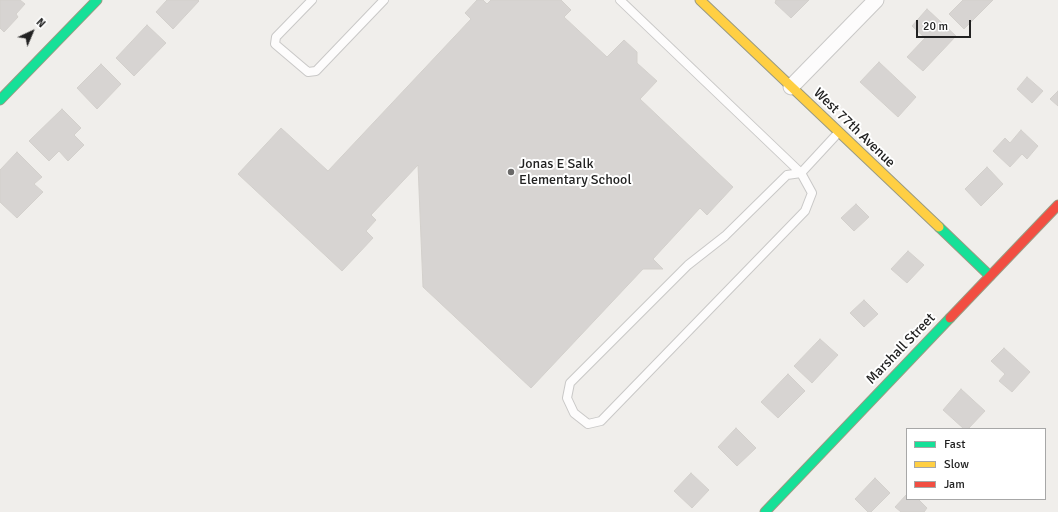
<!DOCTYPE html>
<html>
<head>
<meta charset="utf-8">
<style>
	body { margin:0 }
	#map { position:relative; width:1058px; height:512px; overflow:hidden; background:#f0eeeb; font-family:Signika,sans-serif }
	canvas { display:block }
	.legend { position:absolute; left:906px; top:428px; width:140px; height:72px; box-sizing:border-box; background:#fff; border:1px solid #a7a7a7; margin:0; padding:5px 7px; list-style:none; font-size:12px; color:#222 }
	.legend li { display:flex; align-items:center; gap:8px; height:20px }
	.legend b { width:20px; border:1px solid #a7a7a7 }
	.north { position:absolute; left:12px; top:12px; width:40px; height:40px; -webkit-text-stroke:3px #fff; paint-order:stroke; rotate:44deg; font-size:11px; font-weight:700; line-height:16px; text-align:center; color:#222 }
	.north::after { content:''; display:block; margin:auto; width:14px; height:18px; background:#222; clip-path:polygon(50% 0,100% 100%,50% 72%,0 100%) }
	.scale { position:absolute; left:916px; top:20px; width:55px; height:18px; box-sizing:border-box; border:2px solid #222; border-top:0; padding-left:5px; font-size:12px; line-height:14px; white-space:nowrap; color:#222; -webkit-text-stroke:3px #fff; paint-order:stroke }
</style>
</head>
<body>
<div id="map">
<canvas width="1058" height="512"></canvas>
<ul class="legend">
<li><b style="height:5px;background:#16e098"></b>Fast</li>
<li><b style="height:5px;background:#ffcf43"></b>Slow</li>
<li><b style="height:5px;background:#f24e42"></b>Jam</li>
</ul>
<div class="north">N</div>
<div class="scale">20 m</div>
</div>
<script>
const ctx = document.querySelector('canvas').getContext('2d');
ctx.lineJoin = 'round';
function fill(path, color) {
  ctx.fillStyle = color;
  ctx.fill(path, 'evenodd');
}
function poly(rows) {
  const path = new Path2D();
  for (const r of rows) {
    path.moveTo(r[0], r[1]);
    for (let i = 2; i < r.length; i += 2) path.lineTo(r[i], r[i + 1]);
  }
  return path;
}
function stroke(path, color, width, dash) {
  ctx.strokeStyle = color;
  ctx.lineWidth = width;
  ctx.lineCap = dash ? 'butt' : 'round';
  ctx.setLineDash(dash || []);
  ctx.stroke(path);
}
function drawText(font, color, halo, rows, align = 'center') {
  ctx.font = font + ' Signika,sans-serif';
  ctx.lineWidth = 4;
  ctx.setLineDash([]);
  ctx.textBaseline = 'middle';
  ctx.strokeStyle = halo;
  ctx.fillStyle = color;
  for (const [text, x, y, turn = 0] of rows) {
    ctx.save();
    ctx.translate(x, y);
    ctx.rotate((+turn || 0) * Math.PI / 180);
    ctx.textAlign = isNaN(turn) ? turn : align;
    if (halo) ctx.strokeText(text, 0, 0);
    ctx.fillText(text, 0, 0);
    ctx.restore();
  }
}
const building = poly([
	[0,0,20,0,25,4,16,14,18,17,4,32,0,28,0,0],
	[167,0,198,0,199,1,173,29,156,12,167,0],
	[477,0,483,0,487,4,491,0,561,0,571,10,564,17,607,57,624,40,637,52,637,63,657,81,640,99,733,187,707,215,700,208,653,259,663,269,643,269,531,388,423,287,418,165,371,215,376,220,366,231,373,238,342,271,238,174,281,128,328,171,471,19,465,13,477,0],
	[776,0,809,0,791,18,775,3,776,0],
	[963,0,993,0,964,29,949,14,963,0],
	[927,9,956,36,923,71,907,57,925,38,912,26,927,9],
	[147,25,166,43,134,76,116,58,147,25],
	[879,62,916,97,898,117,860,82,879,62],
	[101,64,121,84,97,109,77,88,101,64],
	[1027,77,1043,91,1032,103,1017,89,1027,77],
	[1058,91,1058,106,1050,99,1058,91],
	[62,109,81,128,74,135,84,145,68,161,59,151,49,161,29,141,62,109],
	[1021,130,1038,146,1027,159,1022,154,1010,167,993,151,1005,138,1010,143,1021,130],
	[17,152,42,177,34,184,43,192,17,218,0,202,0,170,17,152],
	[987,167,1003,184,981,206,965,189,987,167],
	[856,204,869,217,854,231,841,218,856,204],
	[908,251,924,265,907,283,891,269,908,251],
	[864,300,878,314,864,327,850,313,864,300],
	[820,339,838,355,812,383,794,366,820,339],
	[1004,348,1030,372,1012,392,999,381,1005,374,991,361,1004,348],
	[788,374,805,391,778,418,761,402,788,374],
	[961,389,985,411,968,429,964,429,943,410,961,389],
	[736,428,756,448,737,466,718,447,736,428],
	[691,473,709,490,692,508,674,491,691,473],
	[875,478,890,493,871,512,868,512,855,499,875,478],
	[907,494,907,499,918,499,927,508,924,512,901,512,895,507,907,494]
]);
fill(building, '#d7d4d2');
stroke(building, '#d3d0cc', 1);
const lane = poly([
	[312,0,276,37,275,44,308,72,316,71,384,0],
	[620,0,801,173,812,193,805,211,601,421,588,424,574,413,567,398,570,383,688,265,725,236,787,175,801,173,838,133]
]);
const street = poly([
	[791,87,876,0]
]);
const fast = poly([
	[0,100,97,0],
	[939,227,990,276],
	[765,512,950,318]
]);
const slow = poly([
	[700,0,939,227]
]);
const jam = poly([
	[950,318,1058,205]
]);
stroke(lane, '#c9c8c7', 10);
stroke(street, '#c9c8c7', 17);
stroke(fast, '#999a82', 11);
stroke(slow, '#999a82', 11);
stroke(jam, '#999a82', 11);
stroke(lane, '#fdfcfc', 8);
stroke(street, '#fdfcfc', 15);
stroke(fast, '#16e098', 9);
stroke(slow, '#ffcf43', 9);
stroke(jam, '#f24e42', 9);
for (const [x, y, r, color] of [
	[511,172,4,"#6a6968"]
]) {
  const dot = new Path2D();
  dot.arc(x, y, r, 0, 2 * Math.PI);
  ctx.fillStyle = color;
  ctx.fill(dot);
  stroke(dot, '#fff', 1.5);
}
drawText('14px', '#222', '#fff', [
	["West 77th Avenue",854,128,44],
	["Marshall Street",901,349,-46]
]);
drawText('14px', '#222', '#fff', [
	["Jonas E Salk",519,164],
	["Elementary School",519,180]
], 'left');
</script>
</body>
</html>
